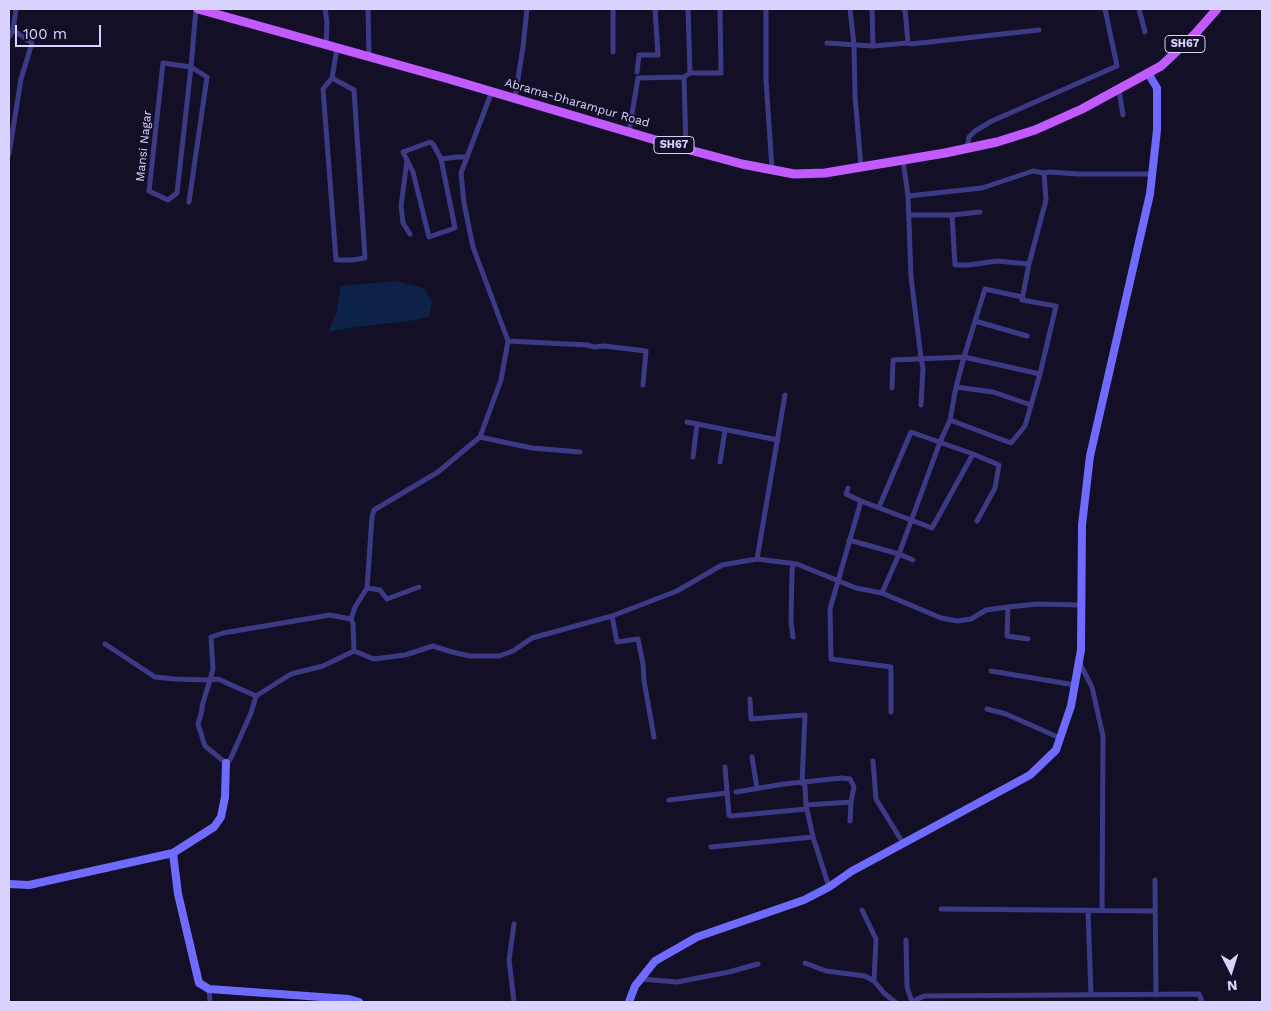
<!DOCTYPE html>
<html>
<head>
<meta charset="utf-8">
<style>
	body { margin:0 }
	#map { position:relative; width:1271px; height:1011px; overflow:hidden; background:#130f26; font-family:"Work Sans",sans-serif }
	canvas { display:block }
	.frame { position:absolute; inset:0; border:10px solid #d9d4ff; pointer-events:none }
	.north { position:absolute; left:1206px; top:946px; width:50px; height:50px; -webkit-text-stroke:4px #130f26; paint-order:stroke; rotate:175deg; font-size:14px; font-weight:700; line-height:20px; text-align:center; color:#d9d4ff }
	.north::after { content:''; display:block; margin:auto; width:18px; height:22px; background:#d9d4ff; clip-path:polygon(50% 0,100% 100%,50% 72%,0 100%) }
	.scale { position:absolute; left:15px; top:25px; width:86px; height:22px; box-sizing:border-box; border:2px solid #d9d4ff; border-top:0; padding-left:6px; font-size:15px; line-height:18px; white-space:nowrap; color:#d9d4ff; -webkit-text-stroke:4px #130f26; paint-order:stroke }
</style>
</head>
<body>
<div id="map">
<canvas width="1271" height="1011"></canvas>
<div class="frame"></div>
<div class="north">N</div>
<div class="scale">100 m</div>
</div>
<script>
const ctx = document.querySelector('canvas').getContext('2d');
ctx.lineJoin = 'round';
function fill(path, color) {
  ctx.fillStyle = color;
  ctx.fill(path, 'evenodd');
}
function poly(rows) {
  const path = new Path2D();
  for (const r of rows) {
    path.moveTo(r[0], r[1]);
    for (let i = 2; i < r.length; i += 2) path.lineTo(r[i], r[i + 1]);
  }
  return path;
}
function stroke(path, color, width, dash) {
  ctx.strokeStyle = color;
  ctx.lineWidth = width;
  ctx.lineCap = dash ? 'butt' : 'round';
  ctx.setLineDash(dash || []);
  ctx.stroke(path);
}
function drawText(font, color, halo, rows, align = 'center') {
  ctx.font = font + ' "Work Sans",sans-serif';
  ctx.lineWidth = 4;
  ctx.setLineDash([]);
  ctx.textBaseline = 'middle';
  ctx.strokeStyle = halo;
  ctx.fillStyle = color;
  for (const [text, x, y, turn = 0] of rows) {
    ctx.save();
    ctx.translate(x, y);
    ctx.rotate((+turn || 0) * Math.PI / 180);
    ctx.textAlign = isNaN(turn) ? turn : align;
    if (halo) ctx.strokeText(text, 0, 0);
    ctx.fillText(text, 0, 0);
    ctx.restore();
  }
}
fill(poly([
	[396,281,424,288,432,302,429,317,409,321,355,327,328,332,337,311,341,286]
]), '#0c2248');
stroke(poly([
	[325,9,327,22,326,45],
	[368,9,369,56],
	[613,9,613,52],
	[688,9,690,73],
	[766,9,766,80,772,169],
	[850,9,854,45,855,96,861,167],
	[872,9,873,46],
	[905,9,908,43],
	[1139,9,1145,32],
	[9,37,13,30,16,9],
	[827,43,873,46,908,43,911,44,1039,30],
	[637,72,639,55,658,55,655,9],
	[684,77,686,149],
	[332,78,354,90,365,258,352,260,336,260,323,89,332,78,337,48],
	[1119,90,1123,115],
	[515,98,523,47,527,9],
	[629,132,638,78,684,77,690,73,721,73,720,9],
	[967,148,969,137,975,131,992,121,1117,66,1105,9],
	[9,154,21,79,32,43,13,30],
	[441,159,455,228,429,237,413,172,403,152,430,142,433,144,441,159,457,157,467,157],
	[407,160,401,206,403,223,410,234],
	[903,160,908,196,911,277,921,358,923,368,921,405],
	[908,196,982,188,1033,171,1044,173,1050,172,1078,174,1152,174],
	[189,202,207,77,191,67,163,63,150,182,149,191,168,200,177,193,191,67,196,9],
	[909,215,952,215,980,212],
	[952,215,955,265,969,265,997,261,1029,264],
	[975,321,1027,336],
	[508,341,587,345,594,347,604,346,646,351,643,385],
	[1040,374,1056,306,1022,300,1029,264,1046,200,1044,173],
	[956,387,993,392,1031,405],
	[892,388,893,360,964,357,1040,374,1025,426,1011,443,950,420],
	[687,422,778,440],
	[480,437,508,443,532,448,580,452],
	[693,457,697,424],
	[720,462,725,430],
	[848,488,846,494,861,501,932,528,973,454],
	[861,501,830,609,831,659,891,667,891,712],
	[879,507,911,432,973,454,999,465,995,488,977,521],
	[849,540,899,554,913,560],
	[757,559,785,395],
	[367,588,380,590,387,599,419,587],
	[882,593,899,554,940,442,950,420,956,387,964,357,985,289,1022,297],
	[1008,607,1007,636,1028,639],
	[612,616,617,642,638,639,643,664,644,681,654,737],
	[793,637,791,622,792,571,793,564],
	[105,644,155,677,175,679,210,680,218,679,256,696,251,713,230,760,226,763,205,746,198,724,202,710,202,706,210,680,213,669,211,637,223,633,330,615,351,619],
	[354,651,353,624,351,619,355,607,367,588,372,517,374,510,438,472,480,437,501,380,508,341,473,247,464,203,461,173,492,91],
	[1079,662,1092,687,1103,736,1102,910],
	[991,671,1075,685],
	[256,696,291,674,323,666,354,651,374,659,405,655,433,646,452,652,470,656,499,656,513,651,532,638,612,616,677,591,722,565,757,559,797,564,856,588,882,593,941,618,957,621,971,619,986,610,1008,607,1038,604,1081,605],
	[750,699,751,719,805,715,802,783,805,786,806,805,813,837,829,887],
	[987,709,1006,714,1060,738],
	[752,757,757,788],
	[873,761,876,799,903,843],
	[725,767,729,815,731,816,807,809],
	[736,792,784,784,842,778,850,779,854,787,851,802,850,821],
	[669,800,727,793],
	[806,805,851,802],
	[711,847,813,837],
	[1155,880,1156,995],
	[941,909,1155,911],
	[862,910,876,939,874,981,884,993,895,1002],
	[1088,910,1091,995],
	[514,924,509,960,514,1002],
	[906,940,907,987,912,1002],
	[805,963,826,971,865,976,874,981],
	[641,979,677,982,729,972,758,964],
	[209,989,210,1002],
	[912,1002,924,996,1199,994,1202,1002]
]), '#3d3a85', 5);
stroke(poly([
	[173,853,178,894,199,983,209,989,349,999,359,1002],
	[9,884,29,885,173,853,214,827,221,817,225,797,226,763],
	[629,1002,635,986,655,961,697,937,804,900,829,887,852,871,1030,775,1056,750,1071,706,1081,650,1082,525,1090,456,1150,194,1157,130,1157,88,1148,73]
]), '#6f6bff', 8);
stroke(poly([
	[198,9,449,79,686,149,742,164,794,174,825,173,945,153,997,142,1035,130,1082,109,1161,66,1195,34,1217,9]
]), '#c25bff', 9);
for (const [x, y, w] of [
	[1185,44,40],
	[674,145,40]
]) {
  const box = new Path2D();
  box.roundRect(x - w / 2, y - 8.5, w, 17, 4);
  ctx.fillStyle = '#130f26';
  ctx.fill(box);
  stroke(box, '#d9d4ff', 1);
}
drawText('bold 11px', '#d9d4ff', null, [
	["SH67",1185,44],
	["SH67",674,145]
]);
drawText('12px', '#d9d4ff', '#130f26', [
	["Abrama-Dharampur Road",577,103,16],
	["Mansi Nagar",144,146,-84]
]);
</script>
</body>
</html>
